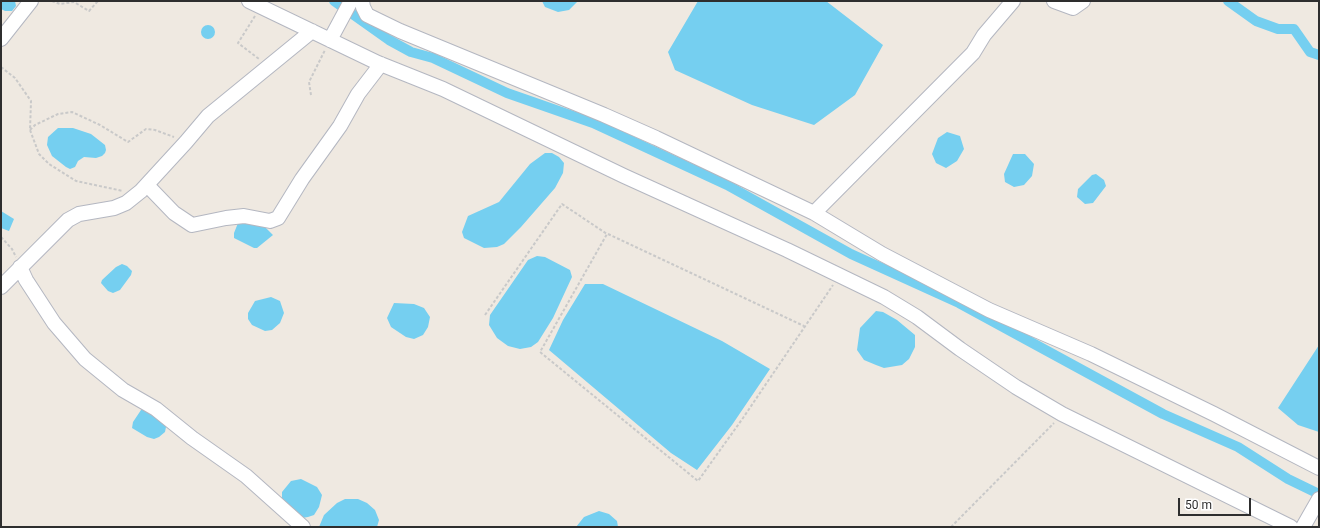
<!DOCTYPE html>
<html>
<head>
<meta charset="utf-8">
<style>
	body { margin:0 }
	#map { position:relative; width:1320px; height:528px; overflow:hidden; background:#efe9e1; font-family:Roboto,sans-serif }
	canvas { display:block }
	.frame { position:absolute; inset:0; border:2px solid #2e2e2e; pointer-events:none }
	.scale { position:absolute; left:1178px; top:498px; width:73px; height:18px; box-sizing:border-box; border:2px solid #2e2e2e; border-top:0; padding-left:5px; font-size:12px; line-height:14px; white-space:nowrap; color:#2e2e2e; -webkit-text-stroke:3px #fff; paint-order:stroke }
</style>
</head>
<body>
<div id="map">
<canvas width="1320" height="528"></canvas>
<div class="frame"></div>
<div class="scale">50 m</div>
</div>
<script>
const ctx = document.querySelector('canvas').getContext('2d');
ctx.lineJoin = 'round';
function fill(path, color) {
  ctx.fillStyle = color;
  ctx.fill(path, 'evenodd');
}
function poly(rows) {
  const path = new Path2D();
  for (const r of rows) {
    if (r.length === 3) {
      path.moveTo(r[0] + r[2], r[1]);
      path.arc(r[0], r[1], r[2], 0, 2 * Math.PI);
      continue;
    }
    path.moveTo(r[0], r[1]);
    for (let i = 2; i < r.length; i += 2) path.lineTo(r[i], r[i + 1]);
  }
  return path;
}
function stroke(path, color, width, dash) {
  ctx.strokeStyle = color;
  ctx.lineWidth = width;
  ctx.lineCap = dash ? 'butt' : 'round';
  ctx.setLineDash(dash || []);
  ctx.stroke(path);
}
fill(poly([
	[1,1,15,1,16,6,12,11,5,11,1,9],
	[542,1,578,1,569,10,558,12,545,7],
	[698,1,826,1,883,45,855,95,814,125,752,105,675,70,668,52],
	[208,32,7],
	[58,128,73,128,91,134,105,145,106,150,105,153,102,156,96,158,84,157,78,161,75,167,70,169,66,167,52,156,47,145,48,137],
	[947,132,960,136,964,149,957,161,946,168,936,163,932,154,938,138],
	[545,153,552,153,559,157,564,163,563,173,555,188,521,227,504,244,497,247,484,248,464,238,462,232,468,216,499,202,530,164],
	[1013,154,1025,154,1034,164,1032,176,1024,185,1014,187,1005,182,1004,174],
	[1096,174,1104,180,1106,186,1093,203,1085,204,1077,197,1078,189,1092,175],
	[1,211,14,219,9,231,1,228],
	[238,223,261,223,273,235,257,248,254,248,234,238,234,233],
	[537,256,545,257,570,270,572,277,553,318,538,342,531,347,520,349,508,346,497,338,489,325,490,315,528,260],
	[122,264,127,266,132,271,131,275,120,290,113,293,108,291,101,283,102,280,116,267],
	[585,284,603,284,722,341,770,369,732,425,697,470,671,453,549,350,563,320],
	[271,297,280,301,284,313,280,323,272,330,265,331,252,325,248,319,248,313,255,301],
	[394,303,414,304,424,308,430,317,428,327,423,335,414,339,406,337,391,327,387,318],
	[876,311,883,312,897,320,915,335,915,347,909,359,902,365,884,368,876,365,864,360,857,350,860,328],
	[1319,345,1319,432,1298,425,1278,408],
	[144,409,164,422,166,427,165,432,159,437,154,439,147,437,132,428,133,422,141,410],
	[301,479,317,487,322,495,319,507,314,515,308,517,302,518,287,506,282,498,282,492,291,481],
	[345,499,358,499,367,503,375,510,379,520,377,527,319,527,324,515,337,503],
	[599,511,609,514,617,521,618,527,576,527,584,517]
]), '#75cff0');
stroke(poly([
	[334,1,389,40,411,52,433,58,507,93,593,123,727,185,851,254,959,303,1163,414,1238,447,1288,479,1319,494],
	[1228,1,1256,21,1278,29,1294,29,1310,52,1319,55]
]), '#75cff0', 10);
const minor = poly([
	[249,1,378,63,443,89,624,176,787,250,884,297,917,317,960,349,1016,387,1062,414,1291,527],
	[362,1,363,7,367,15,400,31,604,115,656,138,814,213,882,254,989,310,1091,354,1214,414,1319,468],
	[1054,1,1073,8,1083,1],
	[1,39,31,1],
	[330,40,351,1],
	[147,185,174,213,192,225,226,218,244,216,270,221,278,218,302,179,340,126,358,94,381,64],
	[814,213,973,53,984,35,1013,1],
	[20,267,26,280,54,323,85,359,123,390,156,409,192,438,246,476,303,527],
	[1,287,68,220,79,214,114,208,126,203,141,191,186,142,208,116,312,31],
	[1303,527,1319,499]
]);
stroke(minor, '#b4b7c1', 16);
stroke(poly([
	[52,1,60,4,74,2,89,11,98,1],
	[255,16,238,43,259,59],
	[1,67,15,78,31,101,30,130,39,154,49,164,76,181,123,191],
	[311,95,309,82,325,50],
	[30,130,35,125,58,114,72,112,100,125,128,142,146,129,155,130,174,137],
	[608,234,804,326],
	[1,237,12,249,16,257],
	[485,315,562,204,607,234,540,352,698,481,743,418,833,285],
	[951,527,1054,423]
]), '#c9c9c9', 2, [3, 2]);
stroke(minor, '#fff', 14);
</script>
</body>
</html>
